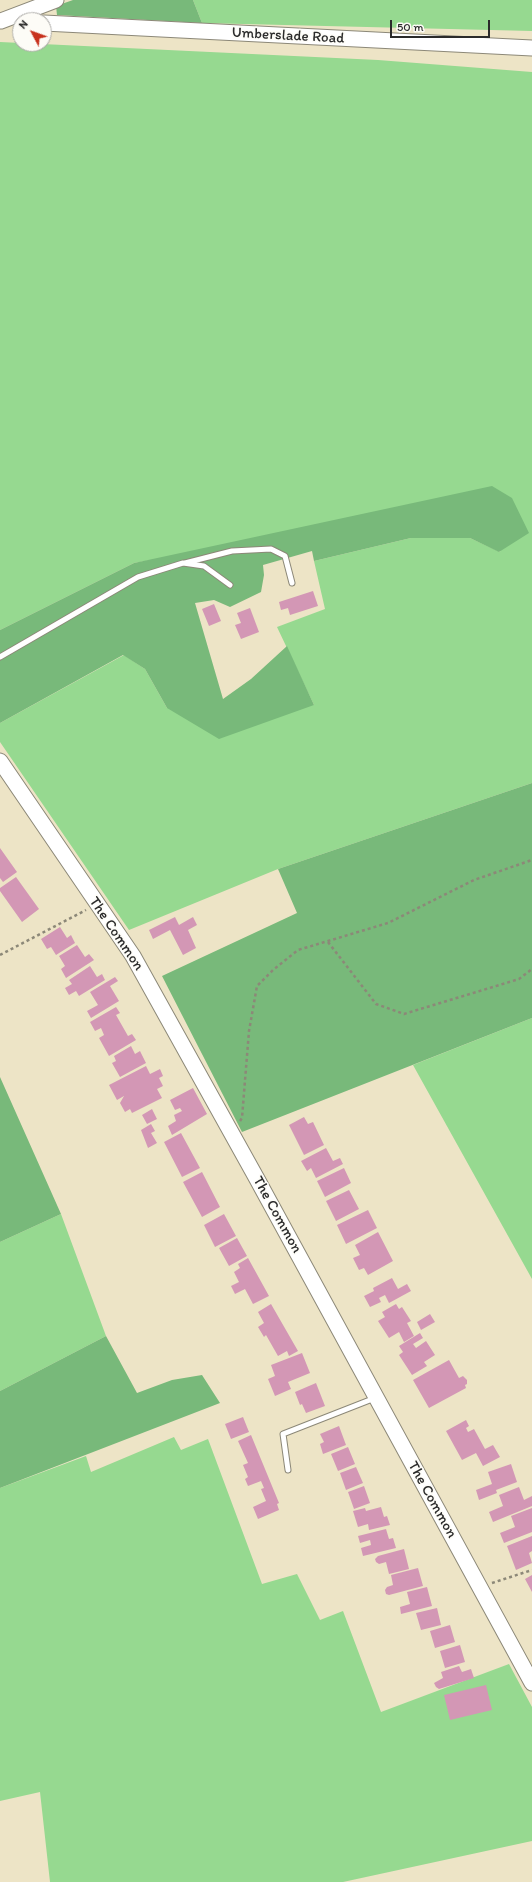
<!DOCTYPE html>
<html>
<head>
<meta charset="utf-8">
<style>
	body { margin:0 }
	#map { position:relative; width:532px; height:1882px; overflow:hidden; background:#ede4c6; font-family:Itim,sans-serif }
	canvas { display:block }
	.north { position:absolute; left:12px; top:12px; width:40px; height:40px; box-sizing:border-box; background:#fdfcf7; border:1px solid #a9a8a5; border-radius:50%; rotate:311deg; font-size:11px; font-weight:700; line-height:16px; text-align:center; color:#2b2b2b }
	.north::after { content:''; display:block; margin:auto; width:14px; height:18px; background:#c8321e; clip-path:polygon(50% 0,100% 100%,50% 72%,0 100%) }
	.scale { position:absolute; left:390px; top:20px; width:100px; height:18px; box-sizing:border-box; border:2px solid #2b2b2b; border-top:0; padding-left:5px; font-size:12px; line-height:14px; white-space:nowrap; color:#2b2b2b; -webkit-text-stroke:3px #fdfcf7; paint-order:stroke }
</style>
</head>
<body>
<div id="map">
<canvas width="532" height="1882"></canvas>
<div class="north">N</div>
<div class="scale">50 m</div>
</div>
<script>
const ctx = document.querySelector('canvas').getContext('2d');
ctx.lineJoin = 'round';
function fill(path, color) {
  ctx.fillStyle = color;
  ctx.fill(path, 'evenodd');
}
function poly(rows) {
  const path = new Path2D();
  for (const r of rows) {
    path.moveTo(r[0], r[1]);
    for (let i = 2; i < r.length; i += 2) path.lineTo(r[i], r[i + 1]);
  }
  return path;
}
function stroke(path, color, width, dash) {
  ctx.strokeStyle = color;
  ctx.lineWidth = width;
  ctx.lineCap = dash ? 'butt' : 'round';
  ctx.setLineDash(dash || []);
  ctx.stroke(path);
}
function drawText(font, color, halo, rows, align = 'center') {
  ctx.font = font + ' Itim,sans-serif';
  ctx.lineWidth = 3;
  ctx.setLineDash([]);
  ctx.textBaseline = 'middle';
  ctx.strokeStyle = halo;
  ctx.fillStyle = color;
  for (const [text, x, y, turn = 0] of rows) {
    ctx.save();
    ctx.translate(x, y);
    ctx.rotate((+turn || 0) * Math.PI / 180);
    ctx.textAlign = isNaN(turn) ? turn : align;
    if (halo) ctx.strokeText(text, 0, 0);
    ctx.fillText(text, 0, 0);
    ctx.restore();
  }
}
fill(poly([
	[193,0,532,0,532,31,202,23],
	[0,42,378,60,532,72,532,783,278,869,129,930,0,742,0,723,124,655,145,669,167,708,314,705,277,627,325,609,314,561,411,538,470,538,500,552,512,498,134,563,0,630],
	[532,1018,532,1279,413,1065],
	[61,1214,106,1336,0,1391,0,1242],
	[174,1437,181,1450,208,1439,262,1584,297,1574,320,1620,343,1611,381,1712,509,1664,532,1707,532,1841,343,1882,50,1882,40,1792,0,1801,0,1488,86,1456,91,1472]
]), '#96d990');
fill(poly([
	[73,0,193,0,202,23,57,15,56,6],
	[492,486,512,498,529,533,499,552,470,538,411,538,314,561,312,551,263,565,264,575,261,592,230,607,214,600,195,603,223,699,251,679,287,646,314,705,219,739,167,708,145,669,123,655,0,723,0,630,134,563],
	[532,783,532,1018,242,1132,162,976,297,913,278,869],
	[0,1077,61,1214,0,1242],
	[106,1336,137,1393,172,1380,202,1375,220,1403,0,1488,0,1391]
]), '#78b97a');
fill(poly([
	[313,591,318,606,290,615,288,608,281,610,279,602],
	[214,604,221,621,209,626,202,609],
	[250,608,259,632,241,639,235,625,241,623,237,613],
	[0,848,17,872,3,882,0,878],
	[16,877,39,909,22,922,0,891,0,888],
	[175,917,179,925,193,917,197,925,188,930,196,948,183,955,170,930,153,939,149,930],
	[60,927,67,938,71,935,75,943,56,955,51,947,47,949,41,939],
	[77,945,85,957,89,954,94,960,66,978,61,969,65,966,59,956],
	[90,966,97,977,102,974,105,980,79,996,76,991,69,995,65,988,72,984,69,980],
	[115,977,118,981,110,986,119,1001,91,1018,87,1011,98,1005,90,992],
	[116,1007,120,1013,116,1015,128,1036,132,1034,136,1040,109,1056,99,1038,104,1035,101,1028,95,1031,90,1022],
	[131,1046,135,1054,140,1051,146,1063,120,1077,112,1063,116,1061,114,1056],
	[146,1066,150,1074,160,1069,163,1076,159,1078,163,1086,157,1089,162,1098,132,1113,130,1109,125,1112,120,1103,124,1096,117,1100,109,1085],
	[193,1088,207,1114,172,1135,168,1126,176,1121,174,1115,182,1111,180,1108,175,1110,170,1100],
	[152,1109,157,1119,147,1124,142,1115],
	[304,1117,308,1124,313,1122,324,1145,304,1155,289,1125],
	[151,1124,155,1131,151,1133,157,1143,148,1148,141,1130],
	[181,1133,200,1168,182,1177,164,1142],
	[326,1148,333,1161,340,1158,343,1164,316,1178,311,1168,307,1171,301,1161],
	[344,1168,351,1183,325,1197,317,1181],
	[202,1172,220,1207,202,1217,183,1182],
	[349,1190,359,1209,336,1221,326,1201],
	[368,1210,377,1228,346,1244,337,1225],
	[224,1214,236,1236,215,1247,204,1225],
	[378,1232,393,1261,368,1275,364,1268,359,1270,353,1258,360,1255,355,1245],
	[237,1238,247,1256,229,1266,219,1248],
	[248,1258,269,1296,253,1304,245,1289,235,1294,231,1286,239,1282,234,1272,240,1268,238,1264],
	[392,1278,398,1289,407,1284,411,1291,389,1303,385,1295,379,1298,381,1302,370,1307,364,1296,374,1291,373,1288],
	[271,1304,298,1351,289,1356,287,1351,278,1356,266,1335,264,1337,258,1327,264,1323,258,1312],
	[396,1304,399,1309,402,1307,411,1321,407,1323,414,1336,404,1342,399,1332,389,1338,378,1321,385,1317,382,1312],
	[430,1314,435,1322,421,1330,417,1322],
	[420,1333,423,1338,413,1344,416,1348,426,1341,435,1355,424,1362,427,1366,412,1375,399,1355,403,1352,399,1346],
	[302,1353,310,1373,288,1382,291,1389,275,1396,268,1379,275,1376,271,1365],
	[449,1360,459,1378,463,1376,467,1380,467,1384,465,1385,466,1388,429,1408,413,1380],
	[316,1383,325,1406,306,1413,302,1404,300,1405,295,1392],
	[243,1417,249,1432,231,1439,225,1424],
	[466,1420,469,1426,466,1428,468,1432,474,1429,485,1449,493,1445,500,1457,483,1466,476,1453,462,1460,446,1431],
	[339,1426,346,1445,323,1454,320,1444,324,1442,320,1434],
	[251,1435,279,1503,277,1504,279,1510,258,1519,253,1507,266,1501,261,1489,264,1488,261,1481,248,1486,245,1479,248,1477,243,1465,248,1463,238,1441],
	[348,1447,355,1464,338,1471,331,1454],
	[511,1464,517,1482,496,1490,497,1493,479,1500,476,1490,492,1484,488,1472],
	[356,1467,363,1483,346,1490,340,1473],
	[364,1486,370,1503,354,1509,348,1492],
	[519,1487,524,1500,532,1496,532,1506,493,1522,489,1512,503,1506,499,1495],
	[381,1507,384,1517,387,1516,390,1525,369,1530,368,1524,358,1527,353,1511,365,1508,366,1511],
	[532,1508,532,1532,504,1543,500,1533,515,1527,511,1516],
	[386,1529,389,1539,393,1538,396,1548,363,1556,361,1548,371,1545,370,1540,360,1543,358,1536],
	[532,1536,532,1551,529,1553,532,1563,516,1570,507,1546],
	[404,1549,409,1569,389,1574,386,1562,379,1564,376,1562,375,1559,378,1556],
	[418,1568,423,1586,389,1595,386,1594,385,1590,387,1587,393,1585,391,1575],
	[532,1575,532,1592,525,1579],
	[427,1587,432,1606,401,1614,400,1607,410,1604,407,1592],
	[437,1608,441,1625,421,1630,416,1613],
	[450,1625,455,1642,435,1648,430,1631],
	[460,1645,465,1662,445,1668,440,1651],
	[459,1666,462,1672,471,1669,474,1678,439,1689,436,1687,434,1683,443,1678,441,1672],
	[486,1685,492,1710,450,1720,444,1695]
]), '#d397b5');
const lane = poly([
	[185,563,232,551,271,549,285,556,292,583],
	[0,657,138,577,183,563,204,566,230,585],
	[288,1470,283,1434,375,1398]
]);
const secondary = poly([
	[1,21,56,0],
	[44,23,532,48],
	[0,761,133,956,257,1179,532,1683]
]);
stroke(lane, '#8c8878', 7);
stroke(secondary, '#8c8878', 17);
stroke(poly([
	[328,942,376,1004,404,1014,519,979,532,969],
	[0,955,86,910],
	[240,1121,242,1118,249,1031,257,986,273,970,298,950,388,923,474,880,532,860],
	[492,1583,532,1570]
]), '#8c8878', 2.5, [3, 3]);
stroke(lane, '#fff', 5);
stroke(secondary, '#fff', 15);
drawText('15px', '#2b2b2b', '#fdfcf7', [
	["Umberslade Road",288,36,3],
	["The Common",116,934,56],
	["The Common",277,1215,61],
	["The Common",432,1500,61]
]);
</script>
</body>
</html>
